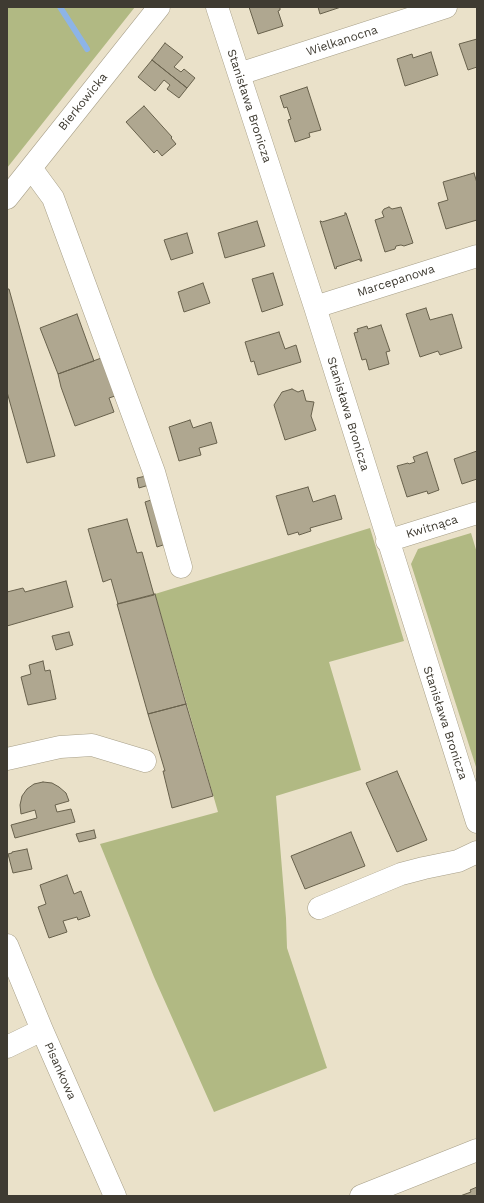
<!DOCTYPE html>
<html>
<head>
<meta charset="utf-8">
<style>
	body { margin:0 }
	#map { position:relative; width:484px; height:1203px; overflow:hidden; background:#eae1c9; font-family:"Work Sans",sans-serif }
	canvas { display:block }
	.frame { position:absolute; inset:0; border:8px solid #3f3b32; pointer-events:none }
</style>
</head>
<body>
<div id="map">
<canvas width="484" height="1203"></canvas>
<div class="frame"></div>
</div>
<script>
const ctx = document.querySelector('canvas').getContext('2d');
ctx.lineJoin = 'round';
function fill(path, color) {
  ctx.fillStyle = color;
  ctx.fill(path, 'evenodd');
}
function poly(rows) {
  const path = new Path2D();
  for (const r of rows) {
    path.moveTo(r[0], r[1]);
    for (let i = 2; i < r.length; i += 2) path.lineTo(r[i], r[i + 1]);
  }
  return path;
}
function stroke(path, color, width, dash) {
  ctx.strokeStyle = color;
  ctx.lineWidth = width;
  ctx.lineCap = dash ? 'butt' : 'round';
  ctx.setLineDash(dash || []);
  ctx.stroke(path);
}
function drawText(font, color, halo, rows, align = 'center') {
  ctx.font = font + ' "Work Sans",sans-serif';
  ctx.lineWidth = 4;
  ctx.setLineDash([]);
  ctx.textBaseline = 'middle';
  ctx.strokeStyle = halo;
  ctx.fillStyle = color;
  for (const [text, x, y, turn = 0] of rows) {
    ctx.save();
    ctx.translate(x, y);
    ctx.rotate((+turn || 0) * Math.PI / 180);
    ctx.textAlign = isNaN(turn) ? turn : align;
    if (halo) ctx.strokeText(text, 0, 0);
    ctx.fillText(text, 0, 0);
    ctx.restore();
  }
}
fill(poly([
	[7,7,135,7,7,168],
	[370,528,404,641,329,662,361,770,276,796,286,918,287,948,327,1068,214,1112,154,977,100,844,218,812,155,594],
	[471,533,477,553,477,770,411,564,418,549]
]), '#b1b983');
stroke(poly([
	[60,7,87,49]
]), '#8db4e7', 6);
const building = poly([
	[249,7,280,7,280,10,278,11,283,26,258,34,249,7],
	[318,7,341,7,320,14,318,7],
	[477,39,477,67,468,70,459,44,477,39],
	[165,43,183,57,174,67,181,72,184,69,195,78,187,88,152,60,165,43],
	[431,52,438,75,405,86,397,59,412,54,413,58,431,52],
	[152,60,187,88,179,98,167,89,170,85,164,80,155,91,138,77,152,60],
	[307,87,321,130,309,133,310,137,295,142,288,120,291,119,287,107,284,108,280,96,307,87],
	[144,106,172,137,171,138,176,144,162,156,157,150,154,153,126,122,144,106],
	[474,173,477,183,477,220,446,229,438,203,448,200,443,182,474,173],
	[389,207,392,209,401,207,413,243,404,246,401,245,396,246,395,249,385,252,375,220,384,217,382,212,384,209,389,207],
	[345,213,346,213,362,261,360,261,360,259,336,267,337,268,335,269,320,221,321,221,322,222,345,215,345,213],
	[257,221,265,246,225,258,218,233,257,221],
	[187,233,193,253,171,260,164,240,187,233],
	[273,273,283,305,262,312,252,279,273,273],
	[203,283,210,303,184,312,178,292,203,283],
	[7,289,9,289,55,456,27,463,7,392,7,289],
	[426,308,430,320,452,314,462,348,440,355,438,351,420,357,406,314,426,308],
	[77,314,94,361,58,374,40,328,77,314],
	[381,325,390,351,386,352,389,364,369,370,366,359,362,360,354,333,358,332,357,329,367,326,368,329,381,325],
	[279,332,285,349,296,345,301,362,258,375,254,361,251,362,245,342,279,332],
	[104,357,118,395,109,398,114,412,75,426,61,387,58,374,104,357],
	[292,389,298,392,303,390,306,401,314,402,311,416,316,430,285,440,274,405,282,392,292,389],
	[190,420,193,428,211,422,217,443,199,448,201,455,179,461,169,427,190,420],
	[477,451,477,479,462,484,454,459,477,451],
	[427,452,439,490,428,494,427,491,407,497,397,466,408,463,409,464,415,462,413,457,427,452],
	[146,476,149,485,139,488,137,478,146,476],
	[308,487,313,502,335,495,342,519,310,528,311,531,299,535,298,532,288,535,276,496,308,487],
	[154,499,166,544,157,547,145,502,154,499],
	[127,519,137,553,142,552,154,595,118,604,111,579,103,582,88,529,127,519],
	[66,581,73,607,7,626,7,592,23,588,25,592,66,581],
	[155,594,186,704,148,714,117,604,155,594],
	[69,632,73,645,56,650,52,636,69,632],
	[43,661,45,671,50,670,56,699,28,705,21,677,31,674,29,665,43,661],
	[186,704,213,796,172,808,163,771,165,771,148,714,186,704],
	[397,771,427,840,397,852,366,783,397,771],
	[43,782,52,783,59,787,66,793,69,801,55,805,57,812,71,809,75,822,15,838,11,825,37,818,35,810,21,814,20,805,22,796,27,789,34,784,43,782],
	[94,830,96,838,79,842,76,834,94,830],
	[351,832,365,866,305,889,291,856,351,832],
	[27,849,32,869,13,873,8,854,12,853,12,852,27,849],
	[67,875,74,894,81,891,90,916,78,920,77,917,63,921,67,932,49,938,38,907,46,904,40,885,67,875],
	[477,1187,477,1196,460,1196,471,1192,470,1190,477,1187]
]);
fill(building, '#afa790');
stroke(building, '#68614c', 1);
const minor = poly([
	[217,7,315,307,477,822],
	[239,74,446,7],
	[31,168,53,198,154,472,181,567],
	[7,198,159,7],
	[315,307,477,256],
	[387,541,477,513],
	[7,759,60,747,92,745,145,761],
	[319,908,401,874,424,868,458,861,477,852],
	[7,945,42,1030,115,1196],
	[7,1047,42,1030],
	[361,1196,477,1150]
]);
stroke(minor, '#a79f88', 23);
stroke(minor, '#fff', 22);
drawText('12px', '#3f3b32', '#fff', [
	["Wielkanocna",342,41,-18],
	["Bierkowicka",83,102,-51],
	["Stanisława Bronicza",249,106,72],
	["Marcepanowa",396,281,-18],
	["Stanisława Bronicza",348,414,73],
	["Kwitnąca",432,527,-17],
	["Stanisława Bronicza",445,723,72],
	["Pisankowa",60,1071,66]
]);
</script>
</body>
</html>
